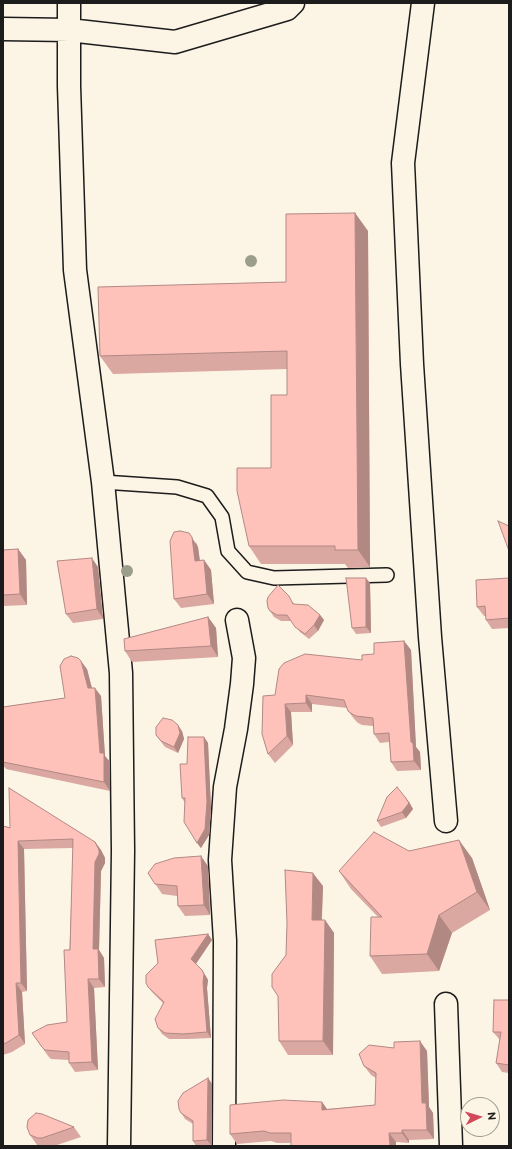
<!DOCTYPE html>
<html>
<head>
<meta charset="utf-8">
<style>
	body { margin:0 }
	#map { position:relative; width:512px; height:1149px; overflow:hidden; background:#fcf5e5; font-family:"Balsamiq Sans",sans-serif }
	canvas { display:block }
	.frame { position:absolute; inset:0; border:4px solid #1c1c1c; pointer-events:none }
	.north { position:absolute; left:460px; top:1097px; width:40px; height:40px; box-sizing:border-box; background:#fcf5e5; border:1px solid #a29e95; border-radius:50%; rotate:85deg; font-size:11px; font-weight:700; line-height:16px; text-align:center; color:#1c1c1c }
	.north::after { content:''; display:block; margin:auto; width:14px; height:18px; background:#d1495b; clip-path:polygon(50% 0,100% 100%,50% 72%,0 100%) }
</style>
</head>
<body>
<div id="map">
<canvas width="512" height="1149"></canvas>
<div class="frame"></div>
<div class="north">N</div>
</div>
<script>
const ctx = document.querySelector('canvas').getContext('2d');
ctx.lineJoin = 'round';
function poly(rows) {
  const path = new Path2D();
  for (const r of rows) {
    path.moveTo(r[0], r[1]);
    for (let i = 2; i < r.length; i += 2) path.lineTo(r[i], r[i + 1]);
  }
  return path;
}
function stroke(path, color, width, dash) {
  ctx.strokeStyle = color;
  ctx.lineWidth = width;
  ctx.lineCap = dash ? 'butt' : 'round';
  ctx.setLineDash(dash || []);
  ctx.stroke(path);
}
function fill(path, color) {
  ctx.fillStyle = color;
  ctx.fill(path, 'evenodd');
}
const lane = poly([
	[103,482,177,487,207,496,222,517,228,551,247,572,274,578,387,575]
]);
const street = poly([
	[69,3,69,86,75,270,103,482,121,673,123,851,119,1146],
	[423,3,403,163,412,364,430,637,446,821],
	[3,29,69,30,175,42,287,9,293,3],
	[446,1004,451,1146],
	[224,1146,225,941,220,860,225,787,236,729,242,684,244,658,237,620]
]);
stroke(lane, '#1c1c1c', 16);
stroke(street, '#1c1c1c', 25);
stroke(lane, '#fcf5e5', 13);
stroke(street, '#fcf5e5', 22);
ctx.fillStyle = '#9b9e8b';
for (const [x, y] of [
	[251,261],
	[127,571]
]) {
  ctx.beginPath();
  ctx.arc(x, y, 6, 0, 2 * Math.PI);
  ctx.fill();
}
fill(poly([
	[355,213,368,231,370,567,348,568,345,564,261,564,249,546,271,468,287,395,287,369,113,374,100,356,286,282],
	[196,542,198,547,200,561,204,560,211,570,214,604,181,608,174,599],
	[18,549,26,560,27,605,3,606,3,550],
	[98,567,103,619,73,623,66,614],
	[509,578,509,628,492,629,486,620,486,616,484,616,477,607],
	[370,583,371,633,356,634,352,628],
	[293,602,294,604,320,615,324,620,318,631,309,639,300,632,291,621,281,621,274,617,268,608],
	[208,617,216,628,218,657,132,662,125,651],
	[404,641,411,650,416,747,420,752,421,770,397,771,391,762,389,742,380,743,374,734,373,726,362,725,358,723,355,720,348,711,347,708,312,704,312,712,291,712,293,745,275,763,268,754,275,695,362,660],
	[87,669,92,688,101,696,105,756,110,762,110,791,6,769,3,765,3,707,65,698],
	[182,731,184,739,178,753,165,747,156,735],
	[204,737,208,743,211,808,209,835,201,848,197,843,185,803,182,798,187,764],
	[409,802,413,809,406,818,381,827,377,821],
	[3,826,95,842,101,850,105,858,105,863,101,871,99,950,104,958,105,987,94,988,98,1070,75,1072,69,1063,69,1060,51,1059,48,1056,32,1033,67,1022,73,848,24,849,27,991,22,992,25,1044,12,1052,3,1055],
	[409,851,472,858,490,910,452,933,439,971,382,974,370,956,378,917,351,889,339,871],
	[208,866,210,915,185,916,178,906,177,896,162,894,148,873],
	[323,886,322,920,325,920,334,933,333,1055,288,1055,279,1041,278,996,286,955],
	[208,934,212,940,196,964,206,976,208,980,207,988,211,1038,188,1039,169,1039,162,1034,158,1028,163,1003,152,992,148,987],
	[509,1000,509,1073,502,1072,496,1063,500,1040,493,1032],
	[427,1051,429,1107,433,1113,434,1139,409,1140,409,1143,396,1142,277,1143,271,1141,237,1144,230,1134,322,1102,327,1109,375,1105,376,1078,371,1075,364,1066],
	[208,1078,212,1084,212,1146,196,1146,193,1141,193,1124,185,1119,179,1109],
	[74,1127,81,1137,54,1146,40,1146,37,1145,30,1135]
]), '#daa7a1');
fill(poly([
	[355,213,368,231,370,567,358,550],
	[189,533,198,547,201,570,195,561],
	[18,549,26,560,27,605,20,594],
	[92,558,98,567,103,619,97,609],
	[204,560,211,570,214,604,207,594],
	[366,578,370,583,371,633,366,627],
	[320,615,324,620,318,631,314,625],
	[208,617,216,628,218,657,211,646],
	[404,641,411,650,416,747,420,752,421,770,414,761,411,742],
	[81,661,87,669,94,697,88,688],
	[95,688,101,696,105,756,110,762,110,791,104,782,100,753],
	[306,695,312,704,312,712,306,703],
	[285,704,291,712,293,745,287,736],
	[178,725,182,731,184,739,178,753,174,747],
	[204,737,208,743,211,808,209,835,201,848,197,843],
	[405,797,409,802,413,809,406,818,402,812],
	[459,840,472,858,490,910,477,892],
	[18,841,24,849,27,991,21,983],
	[95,842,101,850,105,858,105,863,101,871,99,950,104,958,105,987,99,979,93,949],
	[201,856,208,866,210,915,204,905],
	[313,873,323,886,321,933,312,920],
	[439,915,452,933,439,971,427,954],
	[325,920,334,933,333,1055,323,1041],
	[208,934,212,940,195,965,191,959],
	[202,970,208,980,207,988,211,1038,207,1032],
	[88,979,94,988,98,1070,92,1062],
	[16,983,22,992,25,1044,19,1035],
	[420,1041,427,1051,429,1107,433,1113,434,1139,427,1130,422,1103],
	[208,1078,212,1084,212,1146,207,1140],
	[322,1102,329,1112,322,1110],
	[402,1130,409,1140,409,1143,402,1133],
	[389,1133,396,1142,396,1146,390,1146]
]), '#b28883');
const building = poly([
	[355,213,358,550,335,550,335,546,249,546,237,491,237,468,271,468,271,395,287,395,287,351,100,356,98,287,286,282,286,214,355,213],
	[498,521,509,526,509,551,498,521],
	[180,531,189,533,192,537,195,561,204,560,207,594,174,599,170,541,174,532,180,531],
	[18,549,20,594,3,595,3,550,18,549],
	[92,558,97,609,66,614,57,561,92,558],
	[346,578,366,578,366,627,352,628,346,578],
	[509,578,509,618,486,620,485,606,477,607,476,580,509,578],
	[278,585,289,596,293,604,308,605,320,615,314,625,305,634,295,627,287,615,277,615,270,611,268,608,267,601,268,597,278,585],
	[208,617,211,646,125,651,124,639,208,617],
	[404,641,411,742,413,743,414,761,391,762,389,733,374,734,373,718,356,716,352,714,348,711,344,700,306,695,306,703,285,704,287,736,268,754,262,734,263,696,275,695,279,669,284,663,305,654,362,660,362,655,374,654,374,643,404,641],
	[71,656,78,658,81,661,88,688,95,688,100,753,104,753,104,782,3,762,3,707,65,698,60,666,64,659,71,656],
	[163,718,172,720,178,725,180,733,174,747,161,741,156,735,156,727,163,718],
	[188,737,204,737,207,802,205,829,197,843,184,822,185,798,182,798,180,764,187,764,188,737],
	[397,787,405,797,409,803,402,812,377,821,387,797,397,787],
	[9,788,95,842,99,850,99,854,95,862,93,949,98,949,99,979,88,979,92,1062,69,1063,69,1052,45,1050,42,1047,32,1033,47,1025,67,1022,64,950,70,950,73,839,18,841,21,983,16,983,19,1035,6,1043,3,1044,3,826,10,828,9,788],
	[374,832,409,851,459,840,477,892,439,915,427,954,370,956,371,917,382,917,339,871,374,832],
	[201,856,204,905,178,906,177,886,155,884,148,873,155,864,174,858,201,856],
	[285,870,313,873,312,920,325,920,323,1041,279,1041,278,996,272,987,272,974,286,955,287,923,285,870],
	[208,934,191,959,202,970,204,974,203,983,207,1032,183,1034,165,1033,158,1028,155,1019,164,1002,148,987,146,983,146,975,158,963,155,940,208,934],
	[494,1000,509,1000,509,1065,496,1063,501,1032,493,1032,494,1000],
	[420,1041,422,1103,426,1103,427,1130,402,1130,402,1133,389,1133,390,1146,291,1146,291,1133,270,1133,264,1131,230,1134,230,1105,283,1100,322,1102,322,1110,375,1105,376,1073,364,1066,359,1054,369,1045,394,1048,394,1042,420,1041],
	[208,1078,207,1140,193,1141,193,1121,181,1113,179,1109,178,1101,183,1093,208,1078],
	[36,1113,42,1114,74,1127,42,1138,38,1138,30,1135,27,1127,28,1120,36,1113]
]);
fill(building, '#fec2bb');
stroke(building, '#b28883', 1);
</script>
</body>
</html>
